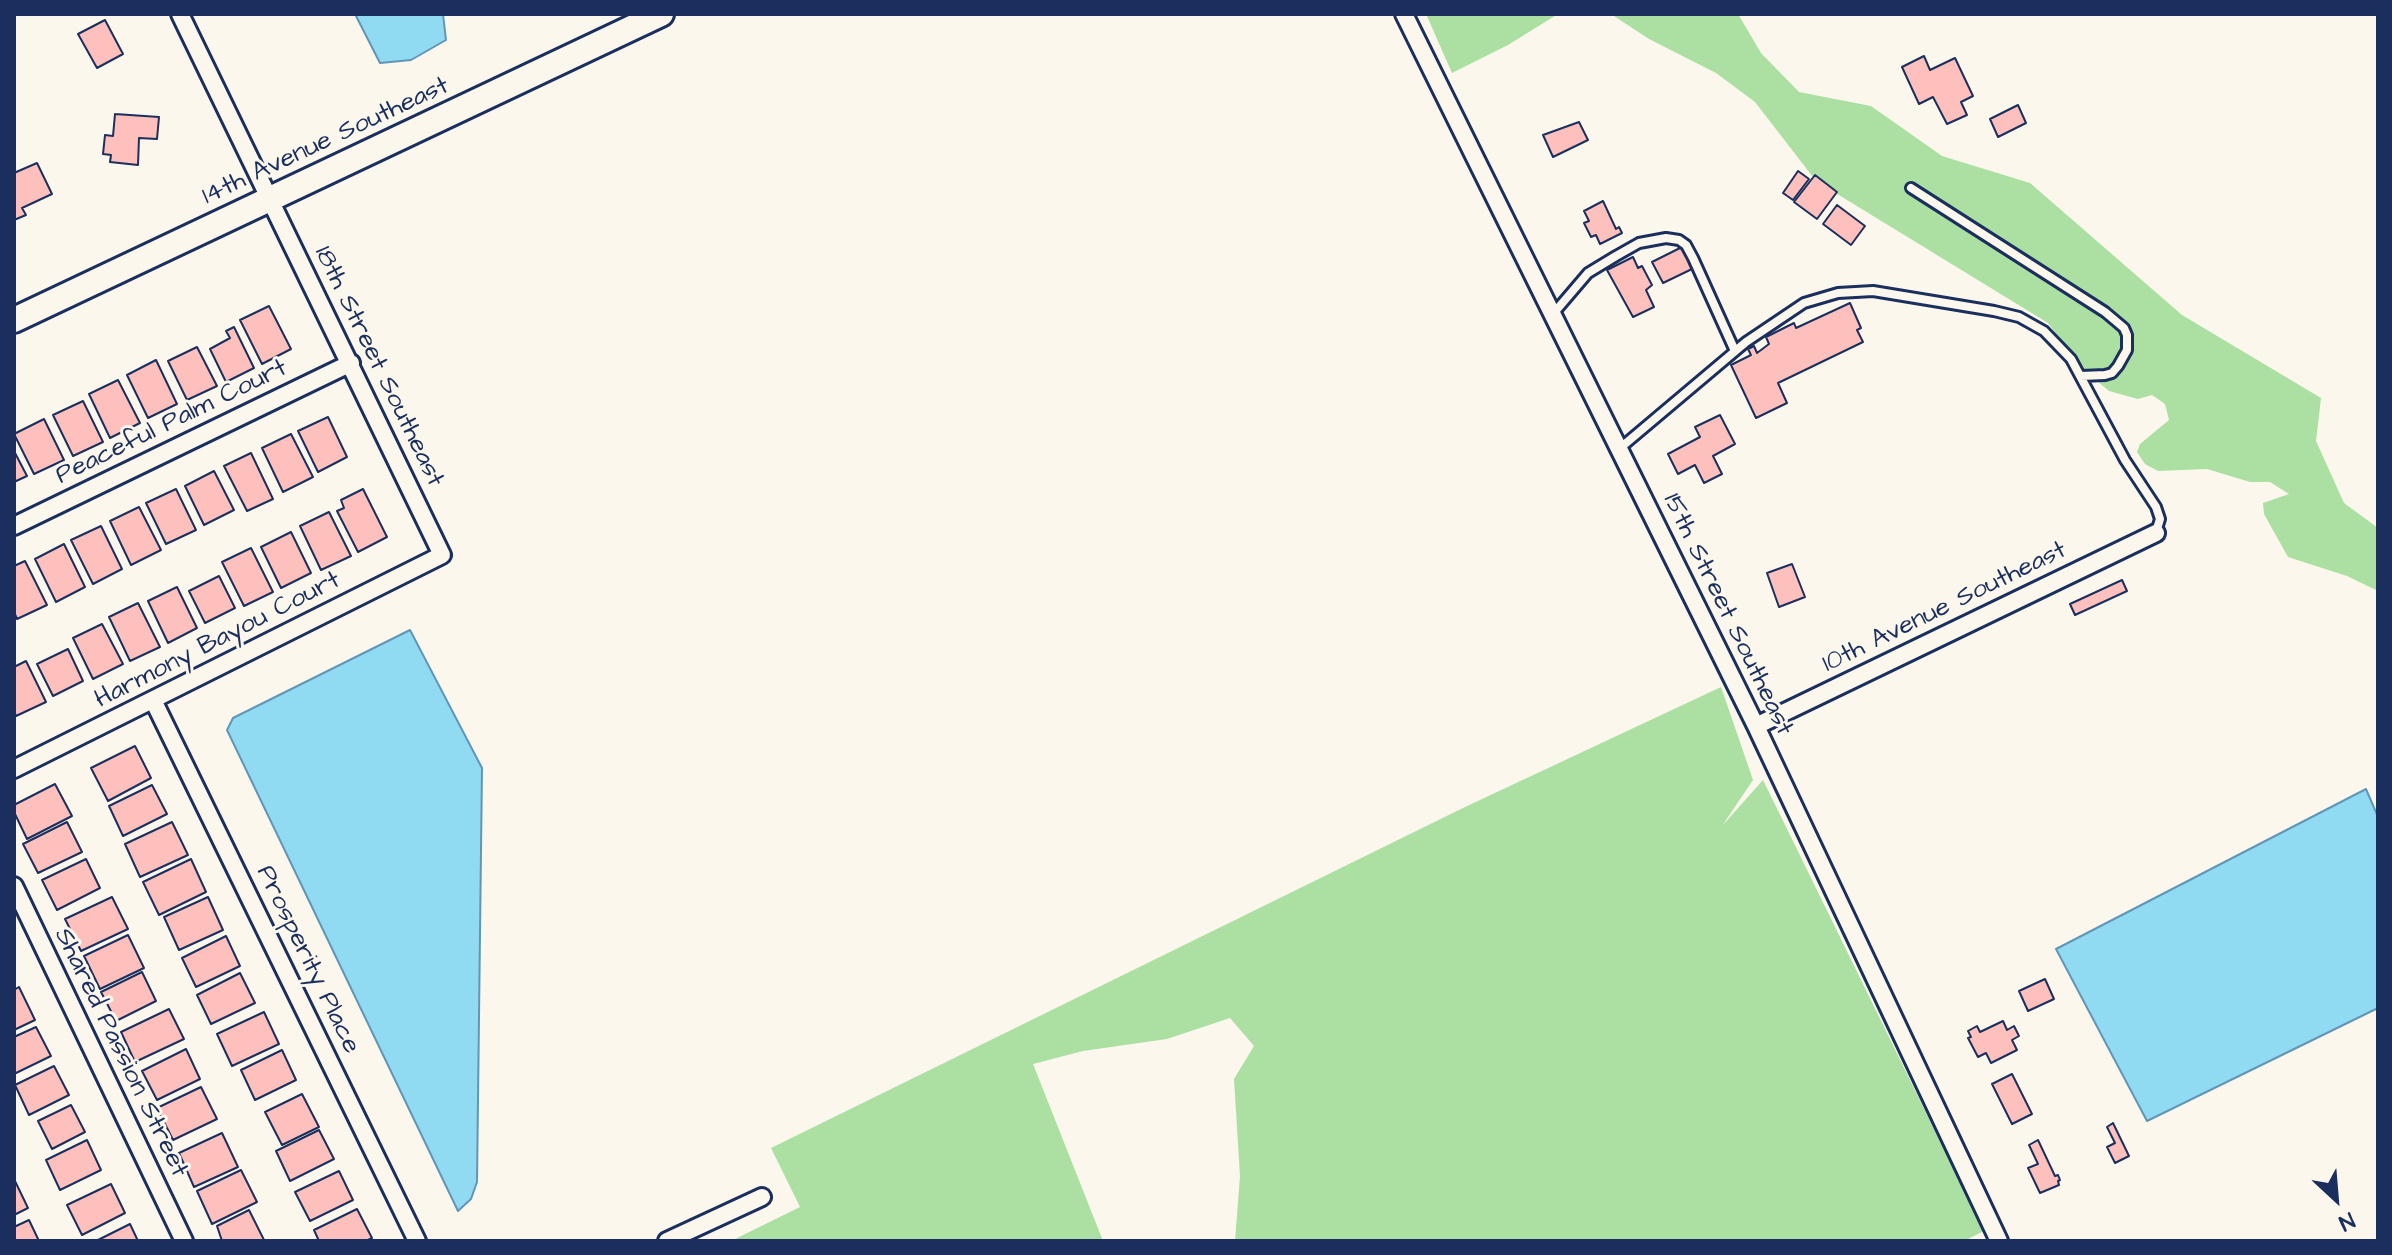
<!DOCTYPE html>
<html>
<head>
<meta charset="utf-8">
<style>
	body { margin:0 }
	#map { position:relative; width:2392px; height:1255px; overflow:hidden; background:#fbf7ec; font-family:"Architects Daughter",sans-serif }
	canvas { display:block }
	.frame { position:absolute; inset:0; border:16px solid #1b2f5e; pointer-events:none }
	.north { position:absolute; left:2296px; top:1159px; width:80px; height:80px; -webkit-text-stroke:6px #fbf7ec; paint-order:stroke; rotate:154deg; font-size:22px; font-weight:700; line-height:32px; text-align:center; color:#1b2f5e }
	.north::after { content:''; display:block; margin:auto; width:28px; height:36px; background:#1b2f5e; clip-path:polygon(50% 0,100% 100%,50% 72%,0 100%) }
</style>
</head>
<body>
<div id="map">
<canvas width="2392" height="1255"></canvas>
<div class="frame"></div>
<div class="north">N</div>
</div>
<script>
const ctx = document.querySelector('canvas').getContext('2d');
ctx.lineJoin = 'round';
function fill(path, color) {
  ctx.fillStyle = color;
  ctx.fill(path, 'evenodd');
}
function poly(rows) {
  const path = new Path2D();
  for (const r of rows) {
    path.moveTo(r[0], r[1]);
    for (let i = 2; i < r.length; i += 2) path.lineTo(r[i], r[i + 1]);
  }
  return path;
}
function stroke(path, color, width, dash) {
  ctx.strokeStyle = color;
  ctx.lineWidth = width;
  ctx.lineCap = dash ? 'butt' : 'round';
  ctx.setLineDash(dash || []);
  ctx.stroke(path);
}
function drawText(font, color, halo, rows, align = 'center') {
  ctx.font = font + ' "Architects Daughter",sans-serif';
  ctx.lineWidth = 6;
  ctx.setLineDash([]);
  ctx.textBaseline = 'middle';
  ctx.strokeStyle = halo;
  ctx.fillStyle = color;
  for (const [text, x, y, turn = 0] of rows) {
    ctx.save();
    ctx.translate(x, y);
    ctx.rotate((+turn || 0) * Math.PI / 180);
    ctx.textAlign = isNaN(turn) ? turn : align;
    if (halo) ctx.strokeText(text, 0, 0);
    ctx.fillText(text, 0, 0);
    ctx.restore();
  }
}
fill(poly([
	[1426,14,1558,14,1508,45,1452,73],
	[1611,14,1738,14,1761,53,1799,92,1871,106,1942,156,2030,183,2182,315,2321,398,2316,441,2344,503,2378,528,2378,591,2347,576,2288,557,2264,514,2263,503,2289,494,2270,482,2250,482,2207,469,2158,471,2145,464,2137,452,2140,444,2169,420,2165,404,2152,395,2138,399,2109,391,2082,368,2048,323,1816,181,1755,102,1716,73,1649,39],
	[1721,687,1753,780,1722,826,1763,780,1984,1231,1964,1241,1235,1241,1240,1176,1234,1079,1254,1046,1230,1018,1167,1039,1083,1051,1033,1064,1103,1241,731,1241,800,1207,771,1148,1465,807]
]), '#abe0a2');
const water = poly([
	[355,14,443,14,446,40,411,60,380,63,355,14],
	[410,630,482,768,477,1182,471,1199,458,1211,227,730,233,718,410,630],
	[2366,789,2378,817,2378,1008,2147,1121,2056,949,2366,789]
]);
fill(water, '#90daf2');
stroke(water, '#6196b7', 2);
const building = poly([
	[105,20,123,54,97,68,78,34,105,20],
	[1924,56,1930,70,1955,58,1973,96,1961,102,1967,115,1947,124,1933,97,1919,104,1902,67,1924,56],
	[2018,105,2026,123,1998,137,1990,119,2018,105],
	[115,114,159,117,157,139,139,138,138,165,110,162,111,155,103,154,105,135,113,136,115,114],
	[1579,122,1588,140,1553,157,1543,135,1579,122],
	[37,163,52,194,22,208,26,215,14,220,14,173,37,163],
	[1798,171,1809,179,1793,200,1783,193,1798,171],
	[1815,175,1837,192,1817,219,1794,202,1815,175],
	[1603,201,1616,229,1619,227,1622,233,1600,244,1596,235,1591,237,1584,223,1589,221,1584,211,1603,201],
	[1837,205,1865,226,1851,245,1823,224,1837,205],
	[1682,247,1692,269,1663,283,1652,262,1682,247],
	[1633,257,1638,268,1642,266,1652,285,1646,290,1654,307,1633,317,1607,270,1633,257],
	[1850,303,1861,328,1857,330,1863,342,1778,383,1787,403,1756,418,1731,365,1751,355,1748,349,1754,346,1757,353,1769,344,1766,337,1794,323,1796,328,1850,303],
	[269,306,291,349,262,364,240,320,269,306],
	[234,327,254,368,226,382,210,349,230,338,226,331,234,327],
	[197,347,217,386,187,400,168,361,197,347],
	[156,360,177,404,148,418,127,375,156,360],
	[118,380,140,423,110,438,89,394,118,380],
	[83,401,103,442,73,456,53,415,83,401],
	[1720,415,1735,444,1713,456,1722,474,1704,483,1695,465,1678,474,1668,454,1700,437,1695,427,1720,415],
	[328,417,347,457,318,472,298,431,328,417],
	[44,419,64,460,34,474,14,434,44,419],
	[291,434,313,477,283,492,262,448,291,434],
	[14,451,27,476,14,482,14,451],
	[251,453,273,499,247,511,224,466,251,453],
	[214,471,234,510,204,525,185,486,214,471],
	[176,489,196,530,166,544,146,503,176,489],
	[363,489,387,537,358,552,337,511,344,508,341,500,363,489],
	[139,507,161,550,131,565,110,521,139,507],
	[329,512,351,556,321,570,300,526,329,512],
	[101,526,122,569,93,584,71,540,101,526],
	[291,532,311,573,281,588,261,547,291,532],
	[64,544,85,587,56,602,35,559,64,544],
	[251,548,273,592,244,606,222,562,251,548],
	[25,561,47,605,17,619,14,612,14,566,25,561],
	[1792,564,1805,597,1779,607,1767,573,1792,564],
	[219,576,235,608,205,623,189,591,219,576],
	[2122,580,2127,591,2075,615,2070,604,2122,580],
	[177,587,197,628,168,643,148,601,177,587],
	[138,603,160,647,130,661,109,617,138,603],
	[102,624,123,664,93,679,73,638,102,624],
	[68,649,83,681,53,696,37,664,68,649],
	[26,661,46,702,16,716,14,711,14,667,26,661],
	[135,746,151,778,108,801,91,768,135,746],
	[55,784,72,816,27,839,14,812,14,805,55,784],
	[152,785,167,814,123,836,109,806,152,785],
	[67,822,82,852,38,873,23,844,67,822],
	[172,822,188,855,140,877,125,844,172,822],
	[86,859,100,888,57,910,42,880,86,859],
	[191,859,206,892,159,915,143,882,191,859],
	[112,897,128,929,81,951,65,919,112,897],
	[208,897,223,930,179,950,164,917,208,897],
	[128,935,144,968,100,989,84,956,128,935],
	[226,936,240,966,196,987,182,958,226,936],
	[142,972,156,1001,116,1021,101,992,142,972],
	[240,973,255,1003,211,1024,197,995,240,973],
	[2045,979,2054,999,2028,1011,2019,991,2045,979],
	[19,987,35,1020,14,1030,14,990,19,987],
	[169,1009,184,1039,135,1062,121,1032,169,1009],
	[264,1012,279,1044,232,1066,217,1034,264,1012],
	[2003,1021,2007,1030,2014,1026,2019,1036,2012,1040,2017,1050,1991,1063,1986,1053,1978,1057,1968,1038,1971,1037,1968,1031,1977,1026,1980,1032,2003,1021],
	[36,1027,51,1056,14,1074,14,1037,36,1027],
	[186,1049,200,1079,157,1100,142,1071,186,1049],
	[282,1050,296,1080,255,1100,241,1070,282,1050],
	[54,1066,69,1095,29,1115,15,1085,54,1066],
	[2012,1074,2032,1114,2012,1124,1992,1084,2012,1074],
	[201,1087,217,1119,173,1140,157,1108,201,1087],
	[302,1094,319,1127,282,1145,265,1112,302,1094],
	[71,1105,85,1132,52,1149,38,1121,71,1105],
	[2113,1123,2129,1156,2115,1163,2107,1147,2115,1143,2107,1127,2113,1123],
	[319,1130,334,1159,290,1181,276,1151,319,1130],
	[222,1133,238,1167,194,1187,179,1153,222,1133],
	[87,1140,101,1170,60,1190,46,1160,87,1140],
	[2038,1140,2055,1176,2058,1175,2060,1180,2058,1181,2059,1185,2040,1193,2028,1168,2038,1164,2029,1145,2038,1140],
	[241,1170,257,1202,212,1224,197,1191,241,1170],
	[339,1171,353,1200,310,1221,295,1192,339,1171],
	[14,1179,28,1208,14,1215,14,1179],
	[111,1184,125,1213,82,1235,67,1205,111,1184],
	[357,1209,372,1238,366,1241,319,1241,314,1230,357,1209],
	[249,1210,264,1240,222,1241,217,1226,249,1210],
	[29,1220,39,1241,14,1241,14,1227,29,1220],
	[130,1224,138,1241,96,1241,130,1224]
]);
fill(building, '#fdc0bc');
stroke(building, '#1b2f5e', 2);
const lane = poly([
	[1911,188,2105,312,2124,328,2127,335,2127,350,2118,366,2112,373,2105,375,2081,376],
	[1553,314,1588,273,1616,256,1639,243,1666,238,1679,240,1686,245,1693,258,1735,351],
	[1619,449,1746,342,1804,303,1838,293,1873,291,1994,311,2019,317,2044,331,2071,359,2125,460,2156,507,2160,519,2156,532]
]);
const street = poly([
	[1404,14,1756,726,1999,1241],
	[14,526,351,363],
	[153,700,417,1241],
	[1756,726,2156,533],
	[14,769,442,555,180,14],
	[14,886,184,1241],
	[667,1241,762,1197]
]);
const secondary = poly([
	[14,320,661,14]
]);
stroke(lane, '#1b2f5e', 14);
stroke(street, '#1b2f5e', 22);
stroke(secondary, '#1b2f5e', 30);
stroke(lane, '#fbf7ec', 8);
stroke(street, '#fbf7ec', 16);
stroke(secondary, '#fbf7ec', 24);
drawText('26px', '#1b2f5e', '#fbf7ec', [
	["14th Avenue Southeast",326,142,-25],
	["18th Street Southeast",378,367,64],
	["Peaceful Palm Court",172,423,-26],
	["10th Avenue Southeast",1945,608,-26],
	["15th Street Southeast",1727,615,64],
	["Harmony Bayou Court",218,641,-27],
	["Prosperity Place",307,960,64],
	["Shared Passion Street",120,1053,64]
]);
</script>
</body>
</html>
